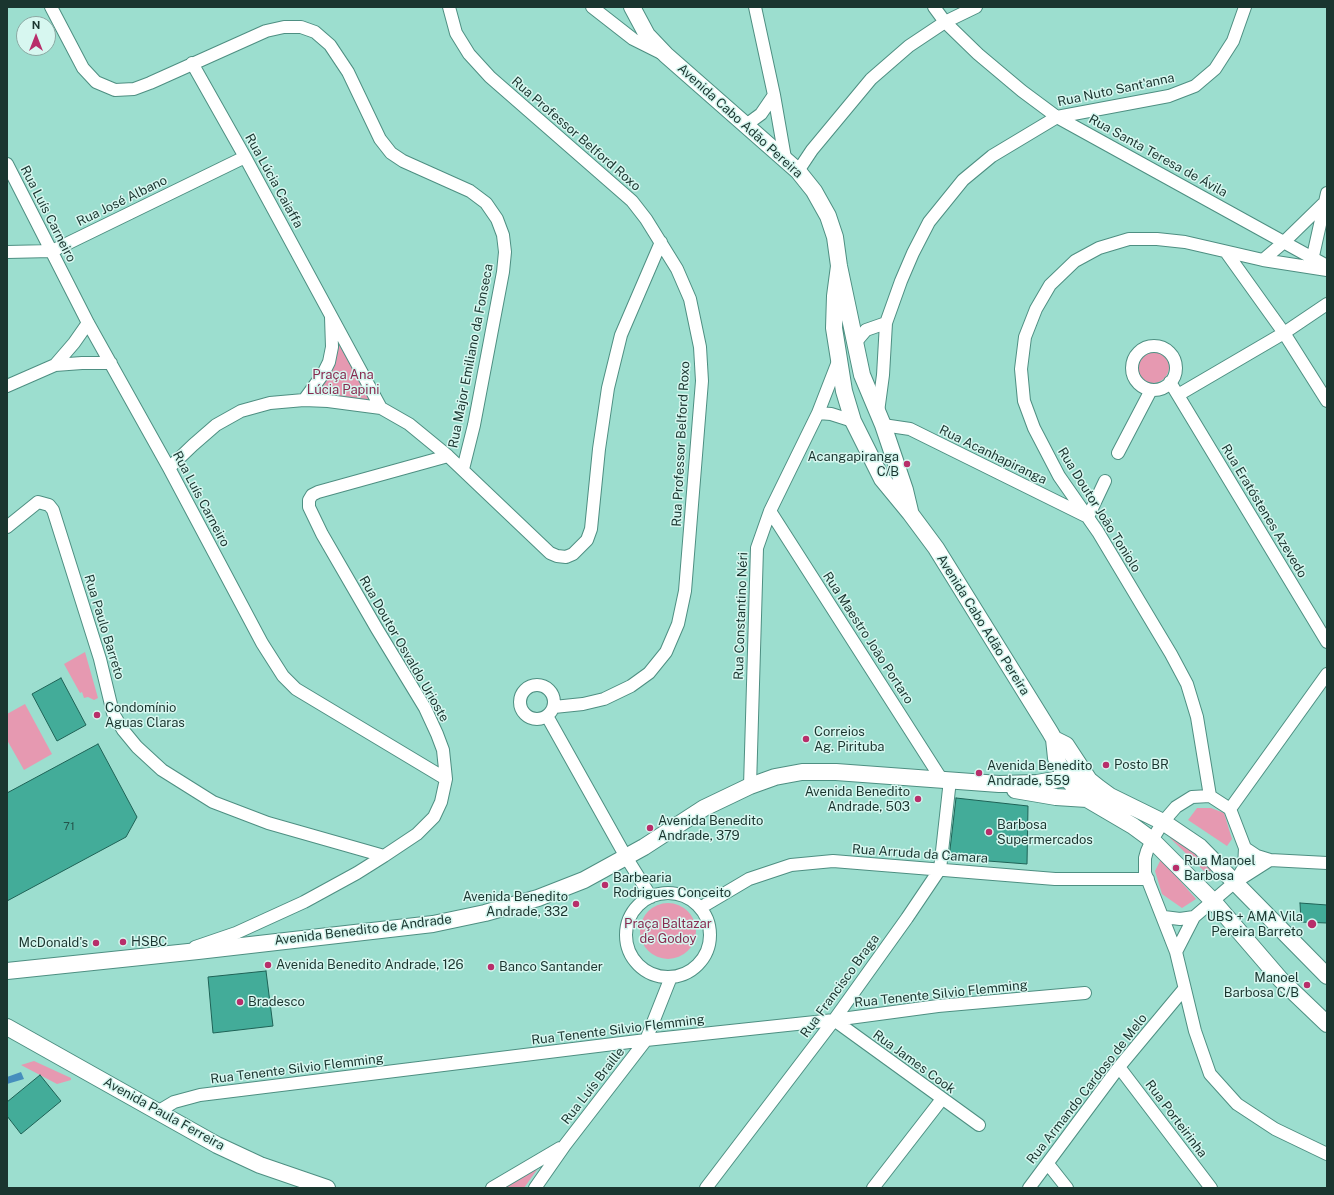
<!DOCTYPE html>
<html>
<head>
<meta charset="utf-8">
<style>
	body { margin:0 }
	#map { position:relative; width:1334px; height:1195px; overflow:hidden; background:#9cdecf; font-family:"Public Sans",sans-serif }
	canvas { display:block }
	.frame { position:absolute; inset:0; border:8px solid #1a352f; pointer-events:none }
	.north { position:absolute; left:16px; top:16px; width:40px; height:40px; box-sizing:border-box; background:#d7f7f0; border:1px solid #8ba9a3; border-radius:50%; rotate:0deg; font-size:11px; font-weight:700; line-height:16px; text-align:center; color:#1a352f }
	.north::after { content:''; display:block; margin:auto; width:14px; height:18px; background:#b82e6a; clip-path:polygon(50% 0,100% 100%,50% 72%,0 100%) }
</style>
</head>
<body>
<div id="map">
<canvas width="1334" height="1195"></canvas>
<div class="frame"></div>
<div class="north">N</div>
</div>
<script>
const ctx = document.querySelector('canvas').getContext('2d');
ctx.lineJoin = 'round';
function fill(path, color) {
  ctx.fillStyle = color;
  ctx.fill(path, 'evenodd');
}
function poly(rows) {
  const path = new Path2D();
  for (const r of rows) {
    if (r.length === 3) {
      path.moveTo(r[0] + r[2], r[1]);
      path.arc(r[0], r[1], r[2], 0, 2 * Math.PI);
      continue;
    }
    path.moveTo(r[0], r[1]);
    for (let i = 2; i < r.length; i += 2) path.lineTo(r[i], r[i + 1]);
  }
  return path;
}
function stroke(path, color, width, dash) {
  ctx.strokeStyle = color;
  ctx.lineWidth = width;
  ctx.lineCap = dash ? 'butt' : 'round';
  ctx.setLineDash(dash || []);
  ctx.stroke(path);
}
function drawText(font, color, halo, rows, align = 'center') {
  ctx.font = font + ' "Public Sans",sans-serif';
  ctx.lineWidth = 3;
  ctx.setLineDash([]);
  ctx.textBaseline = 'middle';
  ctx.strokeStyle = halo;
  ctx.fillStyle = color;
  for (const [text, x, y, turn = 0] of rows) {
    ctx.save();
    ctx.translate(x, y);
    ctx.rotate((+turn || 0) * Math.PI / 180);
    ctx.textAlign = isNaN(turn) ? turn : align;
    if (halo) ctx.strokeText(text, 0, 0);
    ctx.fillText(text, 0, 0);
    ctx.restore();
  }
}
fill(poly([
	[335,334,371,401,316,394],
	[1153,367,16],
	[85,652,98,698,94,700,88,697,84,698,82,692,80,693,64,664],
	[25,704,52,754,24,770,7,740,7,714],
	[1197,808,1211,808,1224,813,1232,839,1227,846,1188,820],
	[1171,833,1177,833,1213,871,1205,872,1170,838],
	[1161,859,1196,899,1182,908,1162,894,1155,871],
	[668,931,28],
	[34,1061,71,1078,71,1080,57,1084,21,1065],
	[546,1157,524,1188,504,1188]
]), '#e699b1');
fill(poly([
	[21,1072,24,1079,7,1084,7,1077]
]), '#468ebd');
const building = poly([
	[61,678,86,725,57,741,32,694,61,678],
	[98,744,137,817,126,837,7,901,7,793,98,744],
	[956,798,1028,806,1027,864,949,858,956,798],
	[1300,903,1327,905,1327,923,1301,922,1300,903],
	[266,971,273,1026,213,1033,208,977,266,971],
	[40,1075,61,1101,21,1134,7,1116,7,1102,40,1075]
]);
fill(building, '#43ac99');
stroke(building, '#1e6256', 1);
const minor = poly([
	[51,7,83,68,96,82,115,90,134,89,150,83,266,31,284,27,301,27,315,32,330,45,348,72,380,139,391,153,403,161,470,191,486,203,497,219,503,235,505,252,503,272,474,425,463,469],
	[449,7,456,33,469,54,490,77,632,201,646,219,677,269,690,299,700,347,702,381,685,591,678,624,666,652,649,673,631,686,604,699,583,704,554,707],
	[592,7,633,39,661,53],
	[755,7,774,95,785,158],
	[934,7,945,22,978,54,1022,91,1057,117,1327,266],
	[192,63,245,157,381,408],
	[746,125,761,114,774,95],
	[7,164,88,323,169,468,262,643,283,676,296,689,446,779],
	[798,171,812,150,871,79,909,46,945,22,976,7],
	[7,252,52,251,245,157],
	[1226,252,1284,333,1327,401],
	[1263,260,1284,242,1323,204],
	[1311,265,1327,193],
	[855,343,866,330,886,323],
	[1154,368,22],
	[55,365,74,343,88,323],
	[1170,382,1327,642],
	[7,386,55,365,82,363,111,363],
	[1178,395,1284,333,1327,304],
	[304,400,323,374,329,362,332,347,331,317],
	[878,412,883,375,886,323,901,281,913,253,929,222,963,180,992,156,1057,117,1169,96,1195,86,1215,69,1233,41,1245,7],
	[818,413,831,414,853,421],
	[883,425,910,429,1088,517,1105,481],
	[1118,453,1151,390],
	[169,468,193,445,216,425,241,411,270,403,304,400,328,401,381,408,409,424,448,456,550,553,557,556,566,557,573,554,587,540,591,529,599,449,608,388,621,335,661,242],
	[770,511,942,780],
	[7,527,38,502,49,505,53,510,100,659,113,713,123,730,137,747,162,770,213,802,268,823,384,856],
	[537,702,17],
	[547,716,626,857,651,897],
	[750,786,757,548,770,511,818,413,839,359],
	[1210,796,1197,717,1187,684,1171,654,1098,532,1059,476,1034,428,1024,401,1021,369,1025,337,1036,309,1050,285,1075,261,1099,248,1129,239,1157,239,1185,242,1263,260,1327,270],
	[1230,809,1327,674],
	[1245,848,1257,856,1270,860,1327,863],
	[1237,881,1270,860],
	[668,935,42],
	[700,908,749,879,791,865,833,861,1055,879,1148,879],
	[1164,917,1180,919,1194,917,1235,882,1244,867,1245,848,1230,809,1210,796,1192,797,1176,807,1163,822,1152,840,1147,851,1145,858,1145,873,1176,952,1195,1031,1210,1074,1237,1104,1275,1129,1327,1154],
	[195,947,236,933,304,902,357,873,384,856,417,834,434,817,441,802,446,779,443,750,437,734,425,708,377,629,322,534,309,507,309,500,312,495,318,492,448,456],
	[1176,952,1194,917],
	[834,1020,979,1125],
	[1119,1067,1211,1188],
	[159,1111,174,1102,200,1095,646,1040,834,1020,938,1006,1085,993],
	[1048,1164,1067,1188],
	[492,1188,560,1148],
	[535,1188,565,1145,646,1040,671,977],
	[706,1188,834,1020,907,918,940,869,950,780],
	[873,1188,942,1099],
	[1029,1188,1119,1067,1184,989]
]);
const major = poly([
	[632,7,647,35,666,55,798,171,814,191,828,216,835,237,839,266,862,375,883,425,905,490,910,511],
	[839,266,835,296,834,328,844,391,853,421,882,479,910,513,936,548,1050,732,1054,739,1056,758,1066,778,1087,799,1133,826,1152,840,1213,901,1281,980,1327,1024],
	[1054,739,1066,745,1089,780,1099,788,1110,796,1163,822,1200,847,1327,976],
	[1015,790,1056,797,1087,799],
	[7,971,198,951,433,924,485,913,538,898,584,880,644,847,704,808,750,786,775,777,802,772,836,772,999,784,1037,783,1066,778,1089,780],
	[7,1027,217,1145,260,1165,327,1188]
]);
stroke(minor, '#4e8f82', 14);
stroke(major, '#4e8f82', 18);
stroke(minor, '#fff', 12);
stroke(major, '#fff', 16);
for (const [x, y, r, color] of [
	[907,464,4,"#b82e6a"],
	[97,715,4,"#b82e6a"],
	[806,739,4,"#b82e6a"],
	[1106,765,4,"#b82e6a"],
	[979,773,4,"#b82e6a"],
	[918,799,4,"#b82e6a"],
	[650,828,4,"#b82e6a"],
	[989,832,4,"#b82e6a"],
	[1176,868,4,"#b82e6a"],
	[605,885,4,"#b82e6a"],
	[576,904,4,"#b82e6a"],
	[1312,924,5,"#b82e6a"],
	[123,942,4,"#b82e6a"],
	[96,943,4,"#b82e6a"],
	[268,965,4,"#b82e6a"],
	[491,967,4,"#b82e6a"],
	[1307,985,4,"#b82e6a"],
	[240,1002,4,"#b82e6a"]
]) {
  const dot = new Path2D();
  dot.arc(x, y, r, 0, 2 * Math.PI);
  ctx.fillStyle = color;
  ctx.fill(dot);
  stroke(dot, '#d7f7f0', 1.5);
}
drawText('11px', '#24534a', null, [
	["71",69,827]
]);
drawText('13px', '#1a352f', '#d7f7f0', [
	["Rua Nuto Sant'anna",1116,90,-12],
	["Avenida Cabo Adão Pereira",740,121,42],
	["Rua Professor Belford Roxo",576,134,41],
	["Rua Santa Teresa de Ávila",1158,156,29],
	["Rua Lúcia Caiaffa",274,181,61],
	["Rua José Albano",122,201,-26],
	["Rua Luís Carneiro",48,214,63],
	["Rua Major Emiliano da Fonseca",471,356,-79],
	["Rua Professor Belford Roxo",681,444,-87],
	["Rua Acanhapiranga",993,455,26],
	["Rua Luís Carneiro",201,499,62],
	["Rua Doutor João Toniolo",1099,510,58],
	["Rua Eratóstenes Azevedo",1264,511,59],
	["Rua Constantino Néri",741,616,-88],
	["Avenida Cabo Adão Pereira",983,625,58],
	["Rua Paulo Barreto",104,627,73],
	["Rua Maestro João Portaro",868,638,57],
	["Rua Doutor Osvaldo Urioste",404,649,60],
	["Rua Arruda da Camara",920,854,4],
	["Avenida Benedito de Andrade",363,930,-7],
	["Rua Francisco Braga",840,986,-54],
	["Rua Tenente Silvio Flemming",941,994,-6],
	["Rua Tenente Silvio Flemming",618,1030,-7],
	["Rua James Cook",914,1062,36],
	["Rua Tenente Silvio Flemming",297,1069,-7],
	["Rua Luís Braille",593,1086,-52],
	["Rua Armando Cardoso de Melo",1087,1089,-52],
	["Avenida Paula Ferreira",164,1114,29],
	["Rua Porteirinha",1176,1119,53]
]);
drawText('13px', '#882b50', '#d7f7f0', [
	["Praça Ana",343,375],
	["Lúcia Papini",343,390],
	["Praça Baltazar",668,924],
	["de Godoy",668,939]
]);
drawText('13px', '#1a352f', '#d7f7f0', [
	["Acangapiranga",899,457,"right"],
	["C/B",899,472,"right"],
	["Condomínio",105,708],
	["Aguas Claras",105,723],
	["Correios",814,732],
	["Ag. Pirituba",814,747],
	["Posto BR",1114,765],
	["Avenida Benedito",987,766],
	["Andrade, 559",987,781],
	["Avenida Benedito",910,792,"right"],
	["Andrade, 503",910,807,"right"],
	["Avenida Benedito",658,821],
	["Andrade, 379",658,836],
	["Barbosa",997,825],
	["Supermercados",997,840],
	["Rua Manoel",1184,861],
	["Barbosa",1184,876],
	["Barbearia",613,878],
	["Rodrigues Conceito",613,893],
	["Avenida Benedito",568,897,"right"],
	["Andrade, 332",568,912,"right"],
	["UBS + AMA Vila",1303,917,"right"],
	["Pereira Barreto",1303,932,"right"],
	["HSBC",131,942],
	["McDonald's",88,943,"right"],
	["Avenida Benedito Andrade, 126",276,965],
	["Banco Santander",499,967],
	["Manoel",1299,978,"right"],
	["Barbosa C/B",1299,993,"right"],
	["Bradesco",248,1002]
], 'left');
</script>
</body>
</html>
